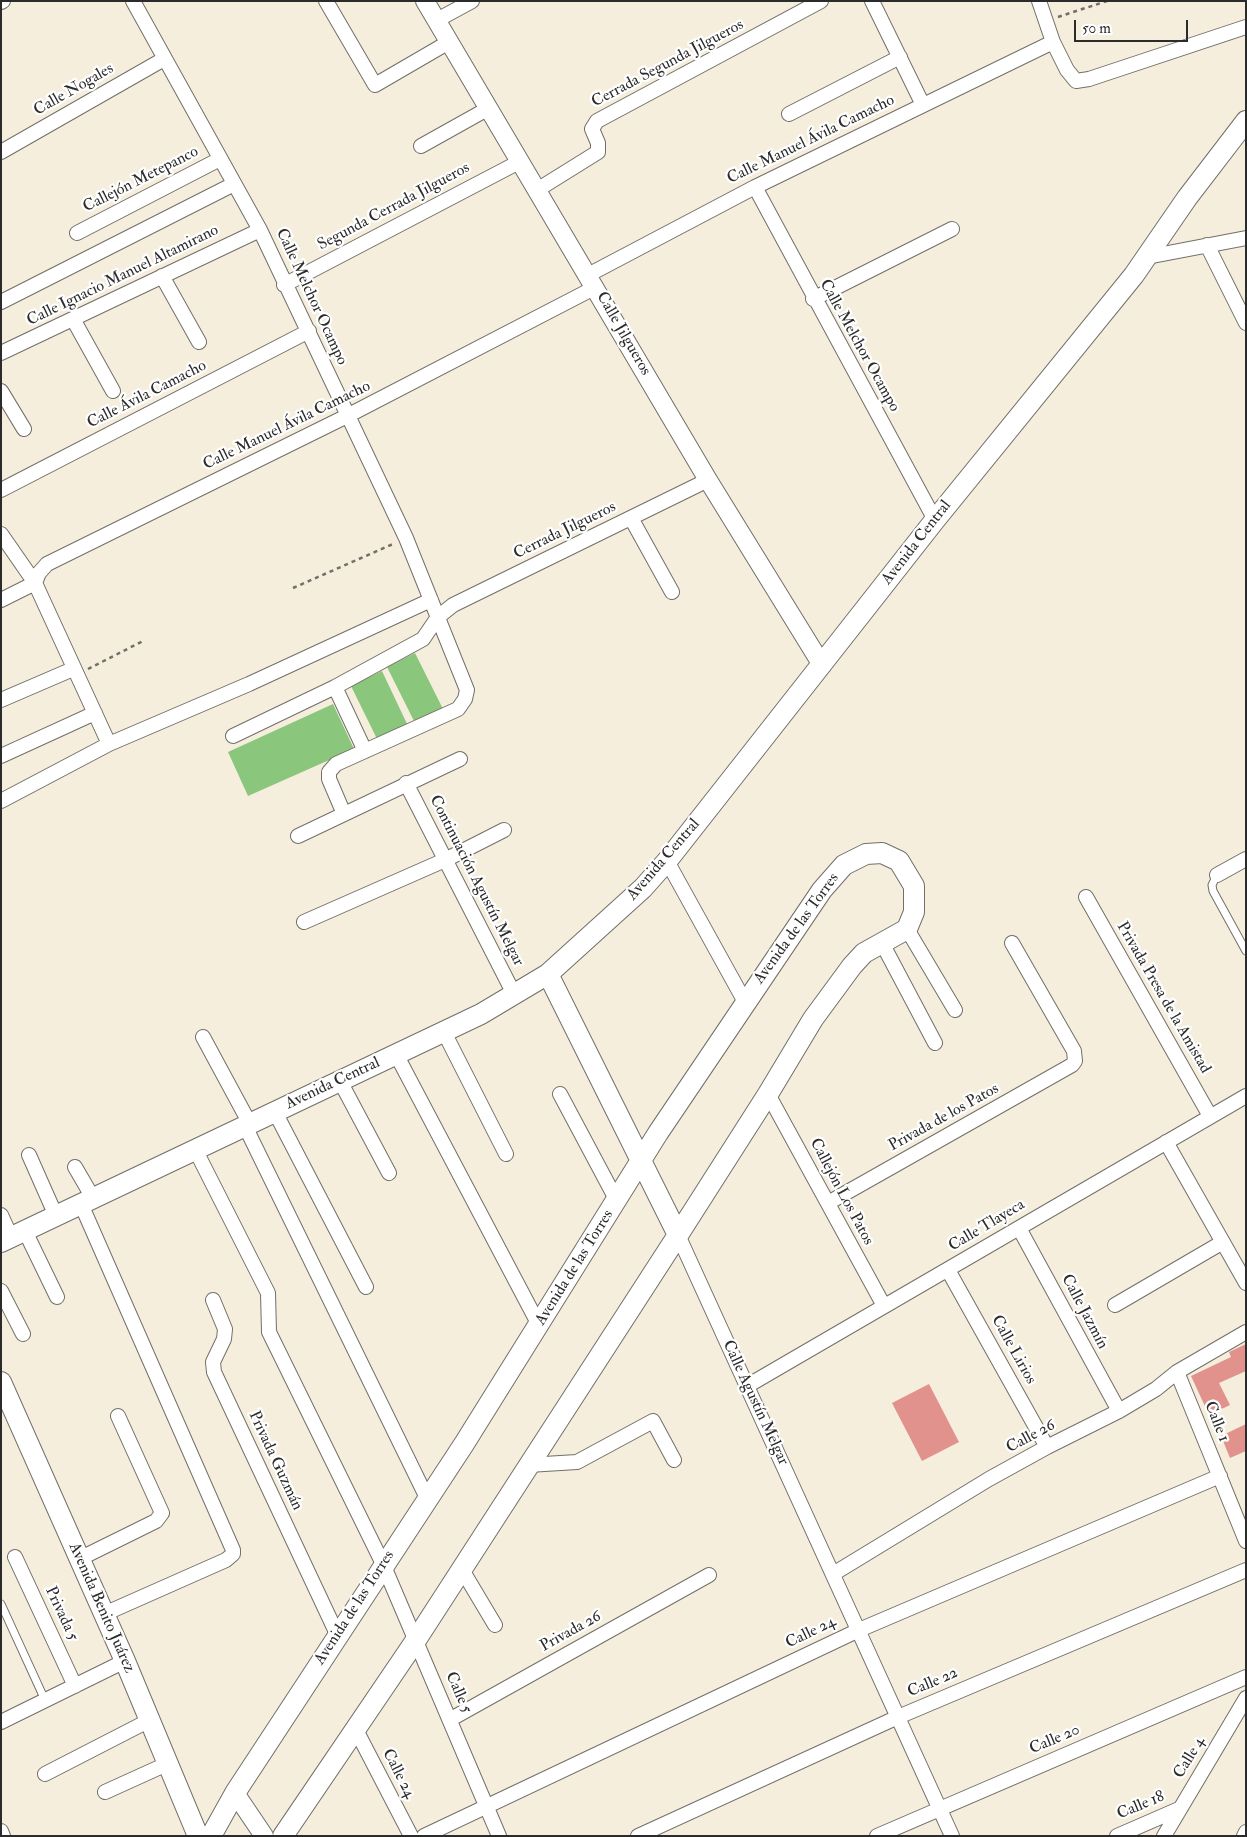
<!DOCTYPE html>
<html>
<head>
<meta charset="utf-8">
<style>
	body { margin:0 }
	#map { position:relative; width:1247px; height:1837px; overflow:hidden; background:#f5eedd; font-family:"IM FELL Double Pica",serif }
	canvas { display:block }
	.frame { position:absolute; inset:0; border:2px solid #2b2b2b; pointer-events:none }
	.scale { position:absolute; left:1074px; top:20px; width:114px; height:22px; box-sizing:border-box; border:2px solid #2b2b2b; border-top:0; padding-left:6px; font-size:15px; line-height:18px; white-space:nowrap; color:#2b2b2b; -webkit-text-stroke:4px #fff; paint-order:stroke }
</style>
</head>
<body>
<div id="map">
<canvas width="1247" height="1837"></canvas>
<div class="frame"></div>
<div class="scale">50 m</div>
</div>
<script>
const ctx = document.querySelector('canvas').getContext('2d');
ctx.lineJoin = 'round';
function fill(path, color) {
  ctx.fillStyle = color;
  ctx.fill(path, 'evenodd');
}
function poly(rows) {
  const path = new Path2D();
  for (const r of rows) {
    path.moveTo(r[0], r[1]);
    for (let i = 2; i < r.length; i += 2) path.lineTo(r[i], r[i + 1]);
  }
  return path;
}
function stroke(path, color, width, dash) {
  ctx.strokeStyle = color;
  ctx.lineWidth = width;
  ctx.lineCap = dash ? 'butt' : 'round';
  ctx.setLineDash(dash || []);
  ctx.stroke(path);
}
function drawText(font, color, halo, rows, align = 'center') {
  ctx.font = font + ' "IM FELL Double Pica",serif';
  ctx.lineWidth = 4.5;
  ctx.setLineDash([]);
  ctx.textBaseline = 'middle';
  ctx.strokeStyle = halo;
  ctx.fillStyle = color;
  for (const [text, x, y, turn = 0] of rows) {
    ctx.save();
    ctx.translate(x, y);
    ctx.rotate((+turn || 0) * Math.PI / 180);
    ctx.textAlign = isNaN(turn) ? turn : align;
    if (halo) ctx.strokeText(text, 0, 0);
    ctx.fillText(text, 0, 0);
    ctx.restore();
  }
}
fill(poly([
	[415,653,444,711,416,725,387,667],
	[382,671,408,726,378,741,351,686],
	[333,704,354,749,248,796,228,752]
]), '#8ac67c');
fill(poly([
	[1246,1344,1246,1371,1219,1383,1230,1405,1209,1415,1191,1376,1231,1357,1229,1352],
	[929,1384,959,1442,922,1461,892,1403],
	[1246,1424,1246,1451,1230,1458,1221,1436]
]), '#e2928c');
const service = poly([
	[1217,875,1212,885,1213,891,1246,951],
	[1,1604,45,1700]
]);
const minor = poly([
	[133,1,260,230,406,538,467,690,465,699,458,709,336,764,329,772,329,779,344,814],
	[326,1,375,85,449,42],
	[872,1,923,105],
	[1039,1,1053,42,1067,70,1076,81,1089,79,1246,27],
	[1,2,3,1],
	[437,20,472,1],
	[789,114,900,57],
	[421,146,489,108],
	[1,152,164,59],
	[755,187,935,520],
	[537,190,598,152,598,143,592,129,597,121,821,1],
	[77,233,220,159],
	[1207,245,1246,323],
	[1147,257,1246,238],
	[588,275,755,187,1053,42],
	[162,276,199,342],
	[284,285,521,161],
	[813,299,952,229],
	[1,302,234,184],
	[73,319,113,391],
	[1,353,260,230],
	[1,391,24,429],
	[1,490,309,331],
	[631,518,672,592],
	[1,534,35,583,109,744],
	[1,600,35,583,39,573,47,564,347,416,596,287],
	[335,687,365,751],
	[1,700,73,669],
	[233,736,335,687,423,639,438,617,453,605,708,480],
	[1,756,95,713],
	[406,783,514,994],
	[1,801,109,744,249,684,431,600],
	[298,836,460,759],
	[667,861,745,1002],
	[1217,875,1246,859],
	[1086,897,1210,1116],
	[304,922,445,860,504,830],
	[907,929,955,1010],
	[882,943,935,1043],
	[444,1032,506,1154],
	[203,1037,250,1124],
	[396,1054,539,1325],
	[340,1081,389,1173],
	[560,1094,617,1201],
	[768,1094,884,1306],
	[275,1112,366,1287],
	[245,1126,427,1498],
	[1166,1142,1246,1283],
	[195,1149,268,1293,269,1332,383,1564,499,1836],
	[29,1155,56,1216],
	[75,1167,93,1198],
	[828,1203,1072,1065,1075,1061,1074,1051,1012,943],
	[81,1204,233,1550,233,1554,226,1560,104,1614],
	[1,1215,11,1237],
	[1019,1228,1119,1411],
	[25,1231,57,1297],
	[678,1235,952,1836],
	[948,1270,1047,1447],
	[1,1291,23,1334],
	[213,1300,225,1329,224,1339,213,1362,214,1372,337,1634],
	[1115,1305,1223,1242],
	[1177,1372,1246,1541],
	[747,1386,1246,1096],
	[528,1465,577,1462,653,1421,674,1460],
	[15,1557,75,1686],
	[79,1559,156,1521,162,1513,118,1416],
	[461,1568,495,1625],
	[833,1574,989,1479,1047,1447,1119,1411,1156,1389,1177,1372,1246,1332],
	[451,1719,709,1575],
	[1,1722,125,1661],
	[355,1728,411,1836],
	[45,1774,150,1720],
	[105,1792,169,1763],
	[1,1831,3,1836],
	[424,1836,859,1630,1220,1476],
	[638,1836,898,1717,1246,1570],
	[877,1836,1246,1677],
	[1117,1836,1179,1809],
	[1164,1836,1246,1698],
	[1244,1836,1246,1832]
]);
const tertiary = poly([
	[425,1,708,480,822,665],
	[235,1793,264,1836]
]);
const secondary = poly([
	[548,974,678,1235],
	[1,1242,481,1014,548,974,643,888,667,861,935,520,1134,275,1187,198,1246,121],
	[1,1382,125,1661,198,1836],
	[211,1836,235,1793,464,1444,658,1133,822,890,844,865,866,854,882,853,899,861,914,886,914,912,907,929,864,953,852,966,813,1019,768,1094,678,1235,416,1640,283,1836]
]);
stroke(service, '#726f69', 9);
stroke(minor, '#726f69', 16);
stroke(tertiary, '#726f69', 20);
stroke(secondary, '#726f69', 22);
stroke(poly([
	[1058,17,1107,1],
	[293,588,393,544],
	[88,669,145,640]
]), '#726f69', 2.5, [4, 4]);
stroke(service, '#fff', 7);
stroke(minor, '#fff', 14);
stroke(tertiary, '#fff', 18);
stroke(secondary, '#fff', 20);
drawText('16px', '#2b2b2b', '#fff', [
	["Cerrada Segunda Jilgueros",668,64,-28],
	["Calle Nogales",74,90,-30],
	["Calle Manuel Ávila Camacho",811,140,-26],
	["Callejón Metepanco",141,180,-27],
	["Segunda Cerrada Jilgueros",394,207,-28],
	["Calle Ignacio Manuel Altamirano",123,276,-26],
	["Calle Melchor Ocampo",311,297,65],
	["Calle Jilgueros",623,334,60],
	["Calle Melchor Ocampo",859,346,61],
	["Calle Ávila Camacho",147,395,-27],
	["Calle Manuel Ávila Camacho",287,426,-26],
	["Cerrada Jilgueros",565,531,-26],
	["Avenida Central",917,543,-52],
	["Avenida Central",664,860,-49],
	["Continuación Agustín Melgar",476,881,63],
	["Avenida de las Torres",797,929,-54],
	["Privada Presa de la Amistad",1163,998,60],
	["Avenida Central",333,1084,-25],
	["Privada de los Patos",944,1118,-29],
	["Callejón Los Patos",841,1192,62],
	["Calle Tlayeca",987,1226,-31],
	["Avenida de las Torres",575,1268,-58],
	["Calle Jazmín",1084,1312,62],
	["Calle Lirios",1013,1350,61],
	["Calle Agustín Melgar",755,1403,65],
	["Calle 1",1216,1422,68],
	["Calle 26",1031,1437,-28],
	["Privada Guzmán",275,1461,65],
	["Avenida Benito Juárez",101,1608,66],
	["Avenida de las Torres",355,1608,-57],
	["Privada 5",61,1614,65],
	["Privada 26",571,1632,-29],
	["Calle 24",811,1633,-26],
	["Calle 22",933,1683,-23],
	["Calle 5",458,1693,66],
	["Calle 20",1055,1740,-23],
	["Calle 4",1190,1758,-59],
	["Calle 24",398,1774,63],
	["Calle 18",1141,1806,-23]
]);
</script>
</body>
</html>
